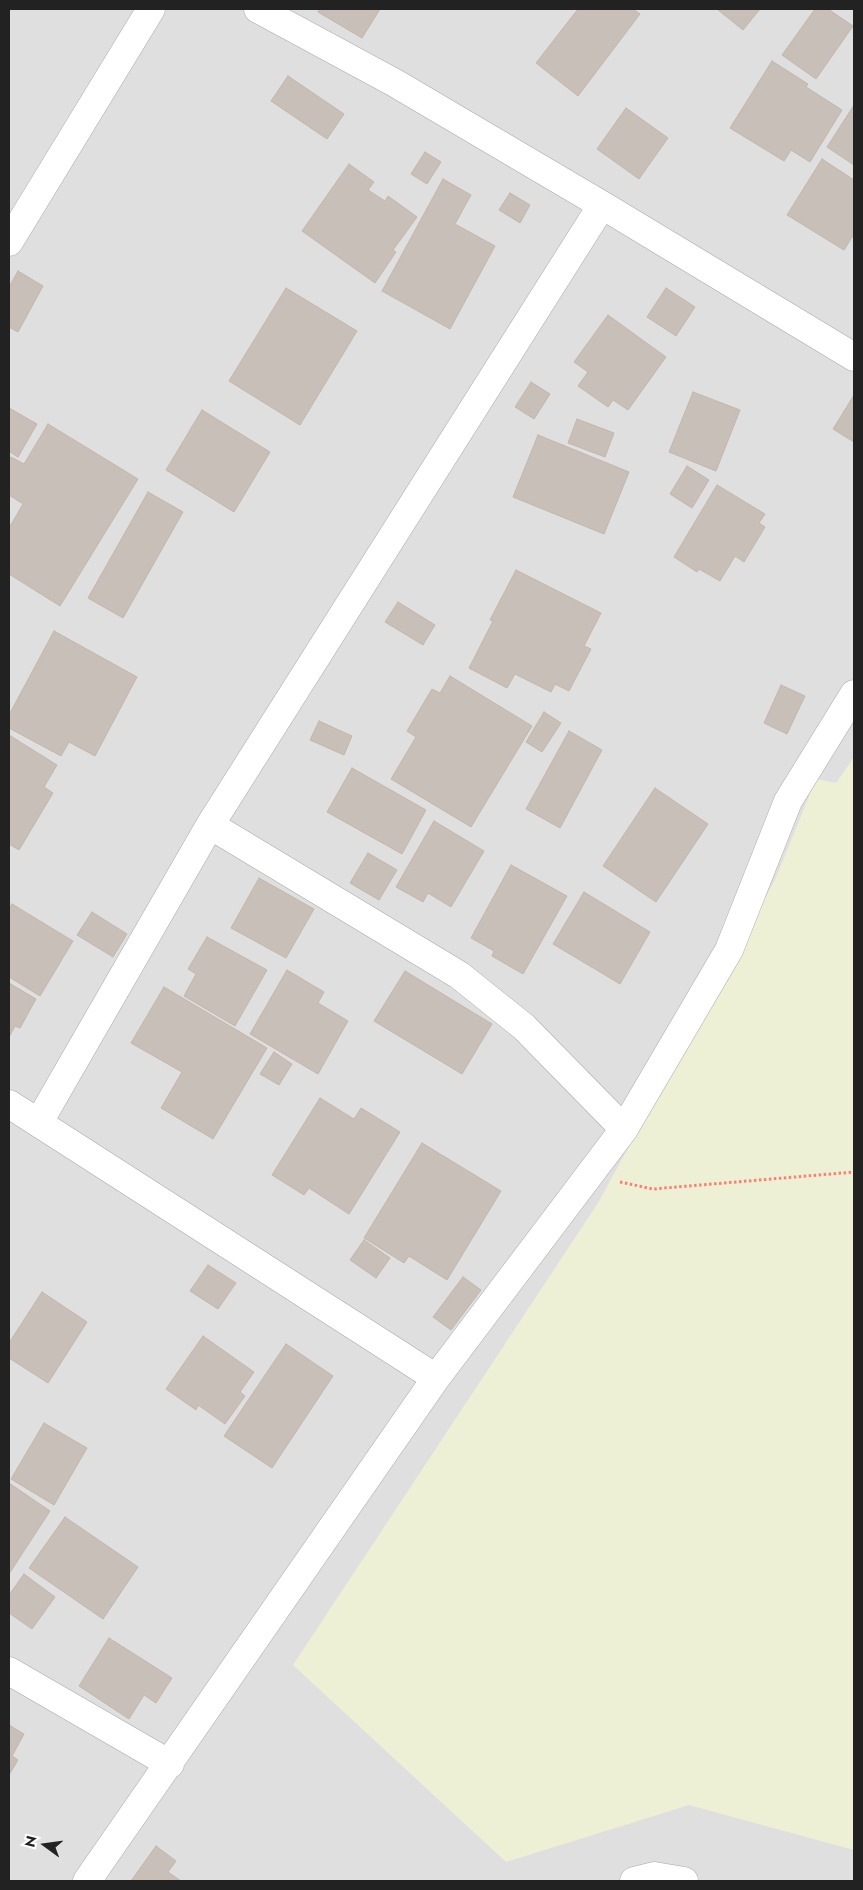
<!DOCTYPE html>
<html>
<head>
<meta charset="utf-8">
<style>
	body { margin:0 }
	#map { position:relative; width:863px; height:1890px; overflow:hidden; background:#f2efe9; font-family:Jost,sans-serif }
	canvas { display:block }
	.frame { position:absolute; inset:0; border:10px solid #222; pointer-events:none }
	.north { position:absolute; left:20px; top:1820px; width:50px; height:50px; -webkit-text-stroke:4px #fff; paint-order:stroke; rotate:284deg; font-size:14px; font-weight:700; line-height:20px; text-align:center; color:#222 }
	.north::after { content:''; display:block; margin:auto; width:18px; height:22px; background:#222; clip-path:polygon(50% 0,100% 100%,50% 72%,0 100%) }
</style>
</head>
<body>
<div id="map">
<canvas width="863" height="1890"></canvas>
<div class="frame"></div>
<div class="north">N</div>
</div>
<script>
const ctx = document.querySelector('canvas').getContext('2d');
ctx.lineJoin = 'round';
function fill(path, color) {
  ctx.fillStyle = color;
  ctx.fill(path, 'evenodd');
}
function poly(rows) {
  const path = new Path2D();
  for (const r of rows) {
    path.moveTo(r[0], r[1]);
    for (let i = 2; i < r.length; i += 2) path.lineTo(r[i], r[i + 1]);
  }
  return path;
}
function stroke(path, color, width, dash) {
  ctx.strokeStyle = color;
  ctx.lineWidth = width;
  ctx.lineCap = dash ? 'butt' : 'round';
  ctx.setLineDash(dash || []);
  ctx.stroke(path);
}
fill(poly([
	[9,9,854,9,854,1881,9,1881]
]), '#e0dfdf');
fill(poly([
	[854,757,854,1850,689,1805,506,1862,293,1665,598,1203,775,880,816,779,836,783]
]), '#eef0d5');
const building = poly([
	[320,9,380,9,362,38,318,12,320,9],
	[578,9,633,9,640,14,578,96,536,63,578,9],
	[717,9,760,9,743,30,717,9],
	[815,9,828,9,853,26,816,79,782,55,815,9],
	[772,61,808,84,806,87,842,110,810,162,791,150,784,161,730,128,772,61],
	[288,76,344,114,327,139,271,101,288,76],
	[854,105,854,165,827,147,854,105],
	[626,108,668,138,639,179,597,149,626,108],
	[425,152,441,162,427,184,411,174,425,152],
	[822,159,854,180,854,234,844,250,787,215,822,159],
	[349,164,374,182,368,190,385,201,388,196,417,217,393,250,396,252,375,283,302,231,349,164],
	[443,179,471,195,455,224,495,246,450,329,382,291,443,179],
	[510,193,530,205,520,223,499,210,510,193],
	[18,271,43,286,18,332,9,327,9,287,18,271],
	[286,288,357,331,300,425,229,381,286,288],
	[666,288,695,307,676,336,647,317,666,288],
	[608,315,666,357,628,410,613,400,608,407,578,386,588,372,574,362,608,315],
	[531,382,550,394,534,419,515,407,531,382],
	[693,392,740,410,716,471,669,452,693,392],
	[854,395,854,442,833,429,854,395],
	[9,408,37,424,18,457,10,452,9,455,9,408],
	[202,410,270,452,234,512,166,470,202,410],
	[577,419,614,433,605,457,568,443,577,419],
	[48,424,138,479,60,606,9,574,9,528,23,504,9,495,9,460,11,457,24,464,48,424],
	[538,435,629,472,604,534,513,497,538,435],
	[687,466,709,480,692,508,670,494,687,466],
	[717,485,765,514,759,523,765,527,744,562,735,556,720,581,699,569,697,572,674,557,717,485],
	[148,492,183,512,123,618,88,598,148,492],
	[516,570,601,613,584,646,591,649,569,691,555,684,551,692,515,674,507,688,469,668,493,621,490,620,516,570],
	[398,602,435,625,423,645,385,622,398,602],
	[54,631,137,677,95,756,69,742,61,756,9,728,9,715,54,631],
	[450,676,532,726,471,827,391,779,416,737,407,731,432,689,440,693,450,676],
	[781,685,805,696,787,734,764,723,781,685],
	[544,712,561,723,542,752,526,742,544,712],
	[319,721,352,736,344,755,310,740,319,721],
	[569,731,602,750,560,828,526,809,569,731],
	[9,735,57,765,44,787,53,793,19,850,9,844,9,735],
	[352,768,426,810,402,854,327,812,352,768],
	[655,788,708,824,656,902,603,866,655,788],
	[434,821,484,851,451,907,428,893,423,902,396,887,434,821],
	[368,853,397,870,379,900,350,883,368,853],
	[511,865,567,896,523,974,492,956,494,951,471,938,511,865],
	[259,878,314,909,286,958,231,928,259,878],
	[584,892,650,932,620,984,553,944,584,892],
	[12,904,73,941,40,996,9,977,9,909,12,904],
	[92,912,127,934,113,957,77,935,92,912],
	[207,937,267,970,235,1026,184,996,196,974,188,969,207,937],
	[287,970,324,992,318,1003,348,1021,318,1074,250,1034,287,970],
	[405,971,492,1024,462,1074,374,1021,405,971],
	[9,983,36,999,20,1028,15,1026,9,1037,9,983],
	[164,987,267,1048,213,1139,161,1108,182,1072,131,1043,164,987],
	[274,1052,292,1064,279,1085,260,1074,274,1052],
	[320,1098,354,1119,361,1108,400,1132,349,1214,309,1188,304,1195,272,1175,320,1098],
	[422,1143,501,1191,447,1280,409,1256,404,1263,364,1238,422,1143],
	[364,1240,390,1258,376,1278,350,1260,364,1240],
	[208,1265,236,1283,218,1309,190,1291,208,1265],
	[463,1277,481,1290,451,1330,433,1317,463,1277],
	[42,1292,87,1322,48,1383,9,1358,9,1343,42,1292],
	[203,1336,254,1372,240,1392,245,1396,225,1424,198,1405,196,1410,166,1389,203,1336],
	[286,1344,333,1376,272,1468,224,1436,286,1344],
	[44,1423,87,1448,54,1505,11,1479,44,1423],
	[9,1483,50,1511,9,1574,9,1483],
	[65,1517,138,1567,103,1619,29,1568,65,1517],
	[24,1574,55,1597,32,1629,9,1613,9,1595,24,1574],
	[109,1638,172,1678,156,1703,144,1695,129,1719,79,1686,109,1638],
	[9,1725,24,1734,12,1756,18,1760,9,1775,9,1725],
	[156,1846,176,1861,168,1872,181,1881,131,1881,156,1846]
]);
fill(building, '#c7bfb8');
stroke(building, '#c4b6ab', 1);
const minor = poly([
	[258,9,395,83,602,205,854,357],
	[9,242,151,9],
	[210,825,459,975,524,1027,624,1129],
	[9,1104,436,1378],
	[39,1122,210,825,602,205],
	[9,1671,170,1764],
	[87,1881,436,1378,624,1129,729,950,788,801,854,694],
	[634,1881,654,1876,684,1881]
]);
stroke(minor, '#a9a9a9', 29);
stroke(poly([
	[620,1182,653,1189,854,1172]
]), '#fa8072', 3, [2.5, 2.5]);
stroke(minor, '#fff', 28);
</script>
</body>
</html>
